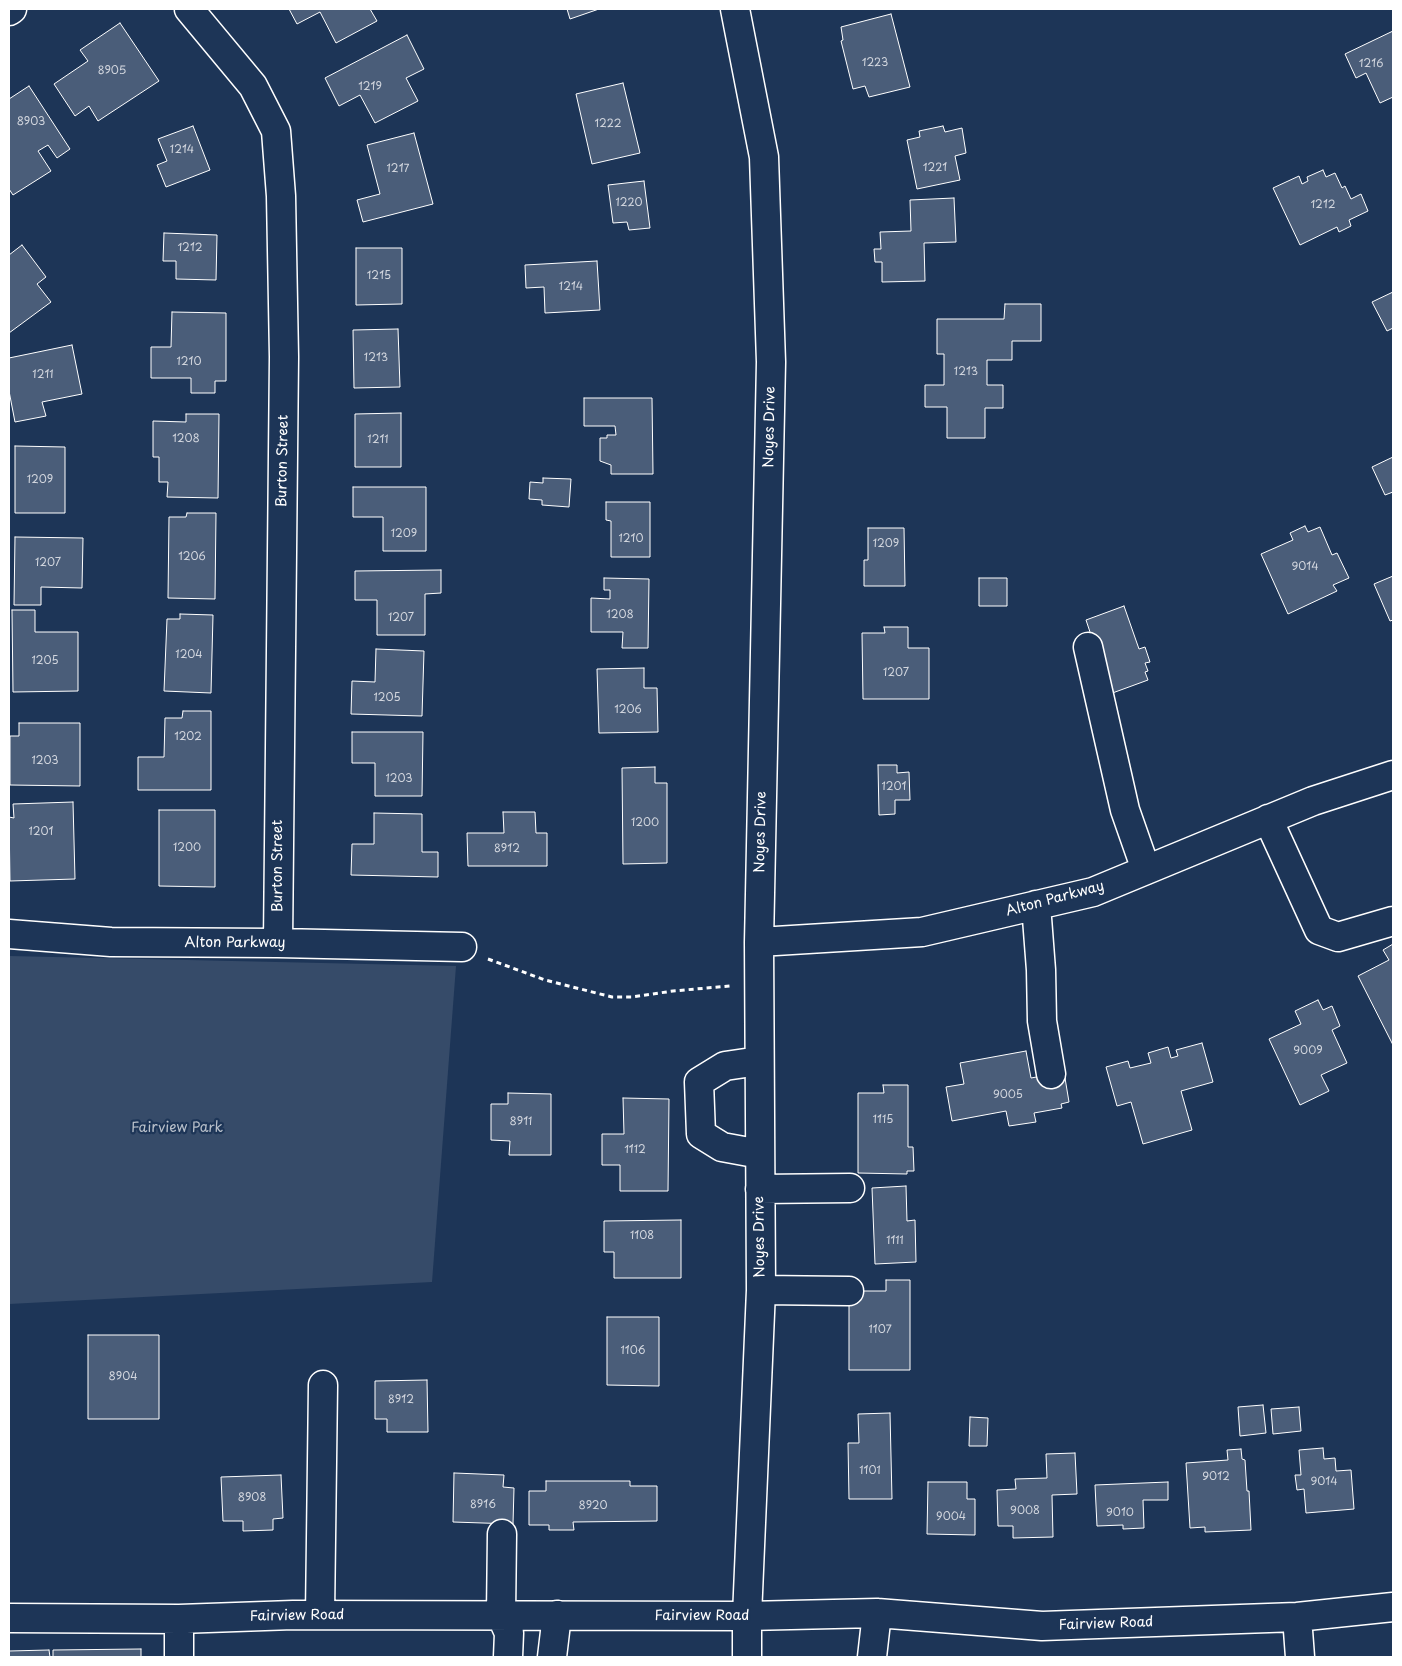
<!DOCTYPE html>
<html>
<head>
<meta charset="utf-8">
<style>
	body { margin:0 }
	#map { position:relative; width:1402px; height:1666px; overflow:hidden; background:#1d3557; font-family:"Playpen Sans",sans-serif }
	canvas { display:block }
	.frame { position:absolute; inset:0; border:10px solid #fff; pointer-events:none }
</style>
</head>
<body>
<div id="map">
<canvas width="1402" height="1666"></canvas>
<div class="frame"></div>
</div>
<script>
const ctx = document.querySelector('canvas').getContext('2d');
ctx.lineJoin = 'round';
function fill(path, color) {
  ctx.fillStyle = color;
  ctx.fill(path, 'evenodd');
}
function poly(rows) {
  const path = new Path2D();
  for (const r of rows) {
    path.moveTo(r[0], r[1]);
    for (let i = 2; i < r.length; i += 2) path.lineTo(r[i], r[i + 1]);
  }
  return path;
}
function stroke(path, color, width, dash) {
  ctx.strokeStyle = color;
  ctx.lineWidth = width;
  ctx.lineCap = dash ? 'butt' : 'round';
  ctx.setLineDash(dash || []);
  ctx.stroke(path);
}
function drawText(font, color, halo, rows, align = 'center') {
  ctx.font = font + ' "Playpen Sans",sans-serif';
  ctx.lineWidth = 4.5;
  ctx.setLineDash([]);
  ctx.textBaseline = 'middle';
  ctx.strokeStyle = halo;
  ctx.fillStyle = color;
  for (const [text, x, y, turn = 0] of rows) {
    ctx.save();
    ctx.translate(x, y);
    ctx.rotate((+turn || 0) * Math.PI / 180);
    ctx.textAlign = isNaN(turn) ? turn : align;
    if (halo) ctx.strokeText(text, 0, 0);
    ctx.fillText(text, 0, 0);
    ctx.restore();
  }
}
fill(poly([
	[9,956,456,966,432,1282,9,1304]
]), '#364b69');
const building = poly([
	[289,9,370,9,377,21,336,43,320,12,297,24,289,9],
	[567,9,599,9,570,19,567,9],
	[891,14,910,87,869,97,865,86,853,89,841,41,843,40,841,27,891,14],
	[120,23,159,81,98,121,89,106,75,116,54,84,88,61,80,50,120,23],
	[1393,31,1393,97,1380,103,1366,73,1356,78,1345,54,1393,31],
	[407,35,424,69,406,78,418,101,375,123,360,95,339,106,325,78,407,35],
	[623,83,640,153,592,164,576,94,623,83],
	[29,86,70,149,57,158,48,145,38,151,51,171,13,195,9,189,9,99,29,86],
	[193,126,210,170,166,187,157,165,167,161,158,139,193,126],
	[943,126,945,132,962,128,966,153,955,156,960,180,917,189,907,140,920,137,919,131,943,126],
	[414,133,433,204,363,222,357,200,380,194,367,145,414,133],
	[1323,170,1326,177,1335,173,1342,188,1345,186,1351,199,1361,194,1368,211,1349,220,1351,226,1339,232,1337,227,1300,245,1273,188,1299,176,1302,184,1308,181,1307,177,1323,170],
	[644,181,650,228,629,230,627,222,613,223,608,185,644,181],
	[954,198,956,242,924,243,925,281,882,282,882,262,875,262,874,249,881,249,880,232,911,231,910,200,954,198],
	[164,233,217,235,216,280,176,279,176,261,163,261,164,233],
	[22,245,46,277,37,284,51,302,9,333,9,255,22,245],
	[356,248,402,248,402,304,356,305,356,248],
	[597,261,600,310,545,313,544,287,526,288,525,265,597,261],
	[1393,292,1393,328,1387,331,1372,302,1393,292],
	[1005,304,1041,304,1041,341,1012,341,1012,360,987,360,987,385,1003,385,1003,408,985,408,985,438,947,438,947,407,925,407,925,385,944,385,944,354,937,354,937,319,1004,319,1005,304],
	[172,312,226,313,226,381,215,381,215,393,191,393,191,378,151,378,151,347,171,347,172,312],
	[398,329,400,387,354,388,353,330,398,329],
	[72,345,82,394,42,402,46,416,15,422,9,391,9,358,72,345],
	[584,398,652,398,653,474,611,474,611,465,600,461,600,438,607,438,607,435,616,435,615,426,584,426,584,398],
	[401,413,401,467,355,467,355,414,401,413],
	[186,414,219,414,218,498,167,497,168,482,159,482,159,457,153,457,153,421,186,422,186,414],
	[15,446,65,447,65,513,15,513,15,446],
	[1393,457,1393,492,1385,495,1372,467,1393,457],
	[543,478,571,479,569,507,542,505,542,500,529,499,530,482,543,483,543,478],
	[353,487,426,487,426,551,383,551,383,517,353,517,353,487],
	[606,502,650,502,650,557,611,557,611,521,606,520,606,502],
	[187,513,216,513,215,599,168,598,169,517,186,517,187,513],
	[1305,526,1308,532,1320,527,1332,555,1337,553,1349,578,1333,585,1337,591,1288,614,1261,554,1293,540,1290,533,1305,526],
	[868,528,904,528,905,586,864,586,864,560,868,560,868,528],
	[15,537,83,538,82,588,41,587,41,605,14,605,15,537],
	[441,570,441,593,425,594,425,635,377,635,377,600,355,600,355,571,441,570],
	[1393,576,1393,620,1390,621,1374,584,1393,576],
	[604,578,649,579,648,648,622,648,623,632,591,632,591,598,610,599,610,590,604,590,604,578],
	[979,578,1007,578,1007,606,979,606,979,578],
	[1124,606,1139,649,1145,647,1150,662,1145,663,1148,671,1145,672,1148,680,1107,695,1097,653,1086,620,1124,606],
	[12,610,35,610,35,632,78,632,78,691,13,692,12,610],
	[180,614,213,615,211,693,164,691,167,619,180,619,180,614],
	[884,627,908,627,908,648,929,648,929,699,863,699,862,633,885,633,884,627],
	[376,649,424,651,422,716,351,714,352,681,375,682,376,649],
	[644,668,644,688,657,688,658,732,599,733,597,669,644,668],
	[183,711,211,711,211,790,138,790,138,757,164,757,165,718,182,718,183,711],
	[19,723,80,723,80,786,10,785,10,736,19,736,19,723],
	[352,732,423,732,422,796,375,796,375,763,352,763,352,732],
	[878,765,897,765,897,773,909,772,910,800,895,800,895,814,879,815,878,765],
	[655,767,655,783,667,783,667,863,623,864,622,768,655,767],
	[73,802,75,879,10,881,9,817,14,818,13,804,73,802],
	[159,810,215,810,215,887,159,886,159,810],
	[503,812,535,812,536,833,547,833,547,866,468,866,467,833,504,833,503,812],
	[374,813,422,814,422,852,438,852,438,877,351,875,352,844,374,844,374,813],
	[1393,944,1393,1045,1358,976,1389,960,1383,950,1393,944],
	[1318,1000,1323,1010,1332,1006,1340,1026,1332,1030,1347,1063,1321,1075,1329,1091,1300,1105,1269,1039,1301,1024,1295,1011,1318,1000],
	[1202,1043,1213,1082,1181,1091,1192,1130,1143,1144,1131,1102,1117,1106,1106,1067,1128,1061,1130,1068,1151,1063,1148,1053,1168,1047,1171,1058,1178,1056,1176,1050,1202,1043],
	[1026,1051,1031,1078,1064,1072,1069,1102,1061,1104,1062,1108,1034,1113,1036,1122,1009,1126,1006,1111,952,1121,946,1087,964,1084,960,1063,1026,1051],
	[883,1085,908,1085,908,1147,913,1147,914,1171,907,1171,907,1174,858,1173,858,1093,884,1093,883,1085],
	[508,1093,551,1094,551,1155,509,1155,510,1141,491,1140,491,1104,508,1104,508,1093],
	[623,1098,669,1099,668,1191,620,1191,620,1165,602,1165,602,1134,624,1134,623,1098],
	[906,1186,907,1221,915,1220,916,1262,875,1264,872,1188,906,1186],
	[681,1220,681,1278,614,1278,614,1252,604,1252,604,1221,681,1220],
	[886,1280,910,1280,910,1370,849,1370,849,1291,886,1291,886,1280],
	[607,1317,659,1317,659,1386,607,1385,607,1317],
	[88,1335,159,1335,159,1419,88,1419,88,1335],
	[427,1380,428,1432,387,1432,387,1419,375,1419,375,1381,427,1380],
	[1263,1405,1266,1433,1240,1436,1238,1407,1263,1405],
	[1299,1407,1301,1431,1273,1434,1271,1409,1299,1407],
	[890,1413,892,1499,849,1499,848,1443,859,1443,858,1414,890,1413],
	[970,1417,988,1418,987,1446,969,1446,970,1417],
	[1323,1448,1324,1459,1335,1458,1336,1471,1351,1470,1354,1509,1306,1513,1304,1489,1297,1490,1295,1475,1301,1475,1299,1450,1323,1448],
	[1241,1449,1242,1459,1245,1460,1247,1491,1249,1491,1251,1530,1205,1532,1205,1527,1190,1528,1186,1463,1228,1460,1227,1450,1241,1449],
	[1075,1453,1077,1494,1052,1495,1053,1537,1013,1538,1013,1526,998,1526,997,1490,1016,1489,1015,1479,1047,1478,1046,1454,1075,1453],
	[454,1473,504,1475,503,1487,514,1488,513,1524,453,1522,454,1473],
	[281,1475,283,1518,273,1519,273,1530,243,1531,243,1521,223,1521,221,1477,281,1475],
	[546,1481,630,1481,630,1486,657,1486,657,1521,573,1522,574,1530,549,1530,549,1525,529,1525,529,1491,546,1491,546,1481],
	[928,1482,967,1482,967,1499,975,1499,975,1535,927,1534,928,1482],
	[1168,1482,1168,1500,1143,1500,1144,1528,1123,1529,1123,1525,1097,1526,1095,1485,1168,1482],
	[141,1649,141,1657,53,1657,53,1650,141,1649],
	[49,1650,50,1657,9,1657,9,1651,49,1650]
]);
fill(building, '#4a5d79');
stroke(building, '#fff', 1);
const minor = poly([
	[189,9,253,86,276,131,281,196,284,357,278,943],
	[735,9,764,157,771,362,759,942,761,1290,747,1616,747,1657],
	[9,11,12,9],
	[1088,647,1125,810,1146,870],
	[1268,819,1319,930,1338,937,1393,921],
	[1036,905,1041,970,1042,1021,1051,1074],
	[9,934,111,942,278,943,462,947],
	[759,942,922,932,1093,892,1313,801,1393,775],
	[759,1061,725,1066,699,1082,701,1134,722,1147,760,1154],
	[760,1189,850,1188],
	[761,1290,849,1291],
	[502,1534,501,1615,509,1633,508,1657],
	[320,1615,323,1385],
	[1297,1617,1300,1657],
	[9,1618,179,1619,293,1615,747,1616,877,1613,1042,1626,1297,1617,1393,1607],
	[179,1657,179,1619],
	[552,1657,557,1615],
	[872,1657,877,1613]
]);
stroke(minor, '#fff', 31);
stroke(poly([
	[488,959,545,980,612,997,632,997,673,991,730,986]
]), '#fff', 3, [5, 4]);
stroke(minor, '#1d3557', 28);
drawText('11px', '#d2d6de', null, [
	["1223",875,63],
	["1216",1371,64],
	["8905",112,71],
	["1219",370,87],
	["8903",31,122],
	["1222",608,124],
	["1214",182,150],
	["1221",935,168],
	["1217",398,169],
	["1220",629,203],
	["1212",1323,205],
	["1212",190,248],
	["1215",379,276],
	["1214",571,287],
	["1213",376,358],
	["1210",189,362],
	["1213",966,372],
	["1211",43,375],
	["1208",186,439],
	["1211",378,440],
	["1209",40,480],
	["1209",404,534],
	["1210",631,539],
	["1209",886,544],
	["1206",192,557],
	["1207",48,563],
	["9014",1305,567],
	["1208",620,615],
	["1207",401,618],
	["1204",189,655],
	["1205",45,661],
	["1207",896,673],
	["1205",387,698],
	["1206",628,710],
	["1202",188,737],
	["1203",45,761],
	["1203",399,779],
	["1201",894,787],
	["1200",645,823],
	["1201",41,832],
	["1200",187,848],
	["8912",507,849],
	["9009",1308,1051],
	["9005",1008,1095],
	["1115",883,1120],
	["8911",521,1122],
	["1112",635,1150],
	["1108",642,1236],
	["1111",895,1241],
	["1107",880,1330],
	["1106",633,1351],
	["8904",123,1377],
	["8912",401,1400],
	["1101",870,1471],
	["9012",1216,1477],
	["9014",1324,1482],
	["8908",252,1498],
	["8916",483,1505],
	["8920",593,1506],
	["9008",1025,1511],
	["9010",1120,1513],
	["9004",951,1517]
]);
drawText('14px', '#fff', '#1d3557', [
	["Noyes Drive",770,427,-89],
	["Burton Street",283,461,-89],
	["Noyes Drive",761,832,-89],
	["Burton Street",278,866,-90],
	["Alton Parkway",1055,899,-15],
	["Alton Parkway",235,943],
	["Noyes Drive",760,1237,-91],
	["Fairview Road",297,1616,-1],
	["Fairview Road",702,1616],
	["Fairview Road",1106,1624,-2]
]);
drawText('14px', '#b9c0ca', '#1d3557', [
	["Fairview Park",177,1128]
]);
</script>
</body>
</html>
